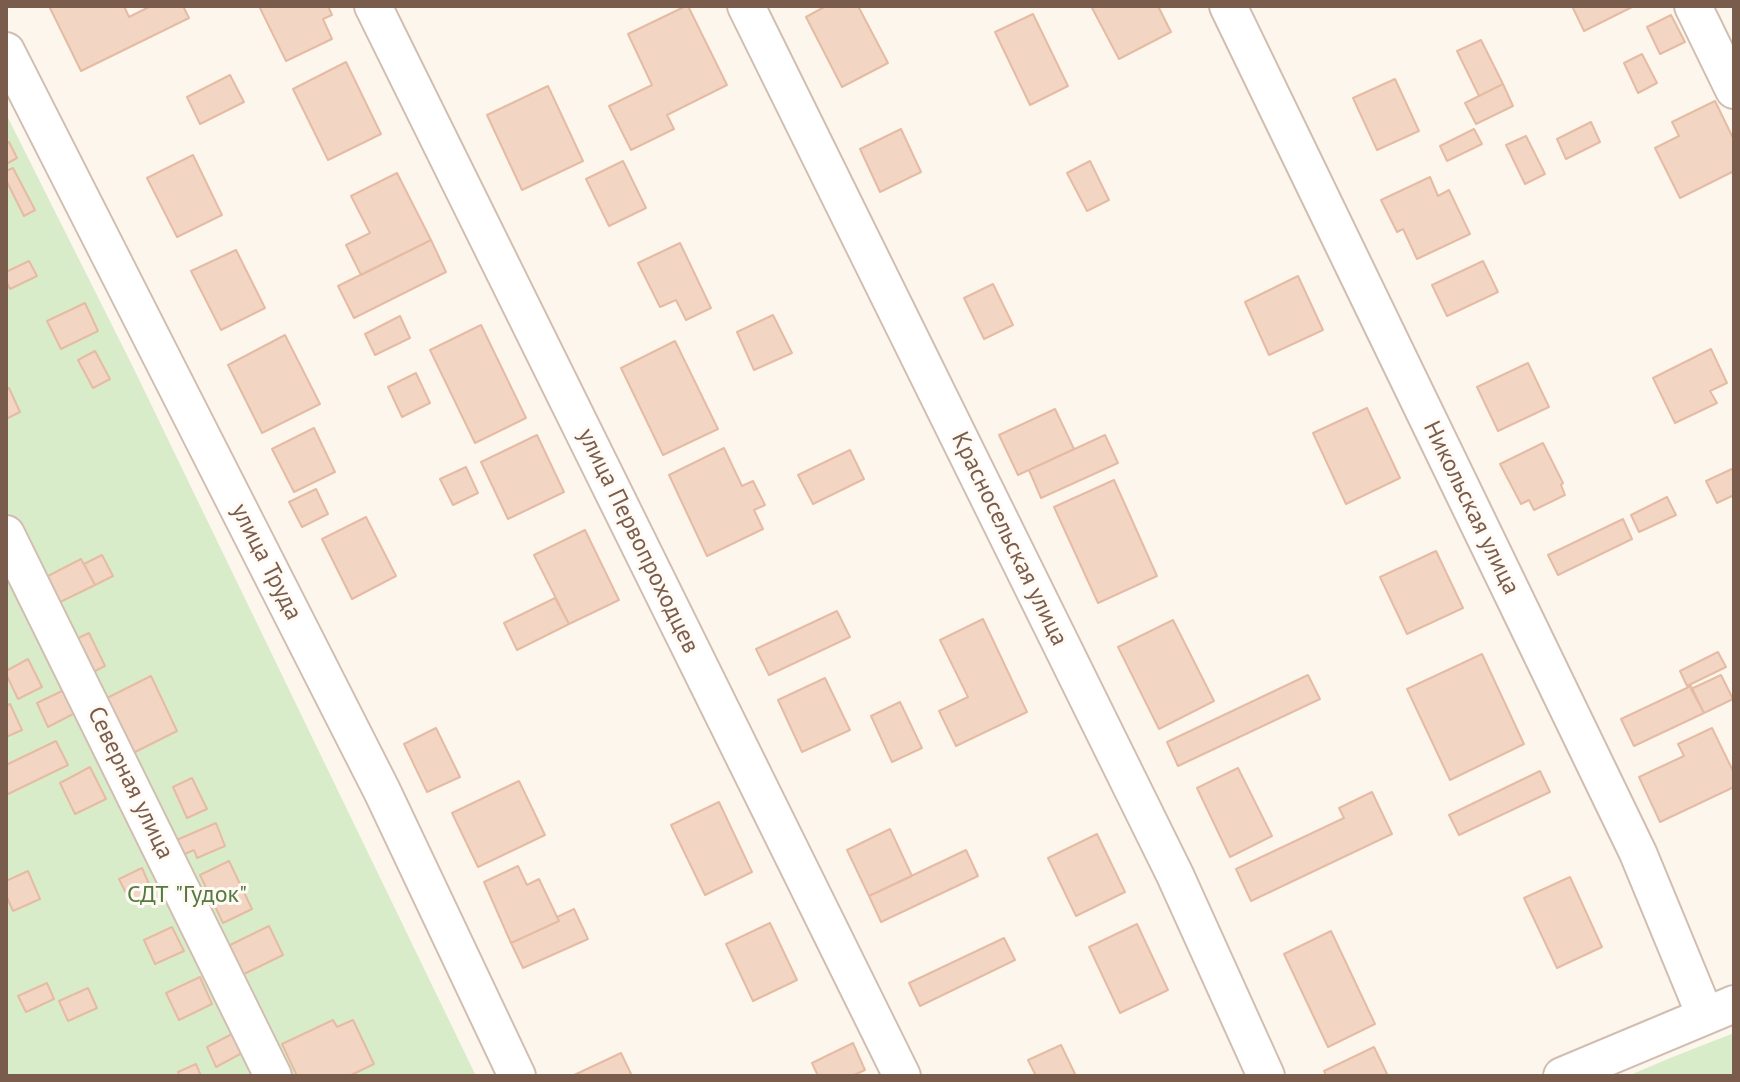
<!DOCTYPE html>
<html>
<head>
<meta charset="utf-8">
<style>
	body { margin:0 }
	#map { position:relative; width:1740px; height:1082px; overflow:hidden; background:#fdf6ec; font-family:"PT Sans",sans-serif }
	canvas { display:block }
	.frame { position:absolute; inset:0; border:8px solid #7a5c4d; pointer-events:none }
</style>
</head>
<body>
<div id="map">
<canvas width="1740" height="1082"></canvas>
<div class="frame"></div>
</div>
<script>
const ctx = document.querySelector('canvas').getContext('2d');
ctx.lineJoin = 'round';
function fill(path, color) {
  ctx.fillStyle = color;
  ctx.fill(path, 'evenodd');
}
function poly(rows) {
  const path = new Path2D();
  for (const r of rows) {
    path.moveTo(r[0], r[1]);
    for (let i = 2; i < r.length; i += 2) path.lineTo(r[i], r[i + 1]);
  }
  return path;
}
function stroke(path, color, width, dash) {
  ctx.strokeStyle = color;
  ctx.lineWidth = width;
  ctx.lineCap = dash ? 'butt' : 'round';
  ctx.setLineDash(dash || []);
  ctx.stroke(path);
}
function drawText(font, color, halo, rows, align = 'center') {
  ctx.font = font + ' "PT Sans",sans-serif';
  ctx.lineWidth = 6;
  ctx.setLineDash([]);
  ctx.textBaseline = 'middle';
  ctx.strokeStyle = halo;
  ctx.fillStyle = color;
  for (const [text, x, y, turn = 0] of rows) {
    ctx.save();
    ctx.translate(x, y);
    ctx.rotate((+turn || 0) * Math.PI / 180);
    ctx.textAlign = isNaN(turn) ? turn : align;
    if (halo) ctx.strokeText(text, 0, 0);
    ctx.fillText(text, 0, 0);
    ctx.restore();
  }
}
fill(poly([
	[6,114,131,363,476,1076,6,1076],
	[1734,1033,1734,1076,1628,1076,1670,1058]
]), '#d8ecc9');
const building = poly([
	[49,6,124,6,129,17,151,6,183,6,189,18,81,71,49,6],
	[259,6,328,6,332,15,323,19,332,39,286,61,259,6],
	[686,6,688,6,727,85,667,115,674,129,631,150,609,106,652,85,628,34,686,6],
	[826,6,858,6,888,63,842,87,806,17,826,6],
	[1091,6,1158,6,1171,32,1119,59,1091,6],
	[1572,6,1634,6,1584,31,1572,6],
	[1033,14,1068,86,1030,105,995,32,1033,14],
	[1671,15,1685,42,1660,54,1647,27,1671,15],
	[1481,40,1503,84,1479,96,1457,51,1481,40],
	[1642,54,1657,83,1638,93,1624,63,1642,54],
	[346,62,381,134,328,160,293,89,346,62],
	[230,75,244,102,200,124,187,97,230,75],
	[1395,79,1419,131,1377,150,1353,98,1395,79],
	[1503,84,1513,106,1476,124,1465,103,1503,84],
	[548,86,583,161,522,190,487,115,548,86],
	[1715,101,1734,140,1734,171,1680,198,1655,148,1679,136,1672,122,1715,101],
	[1591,122,1600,142,1566,159,1557,139,1591,122],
	[901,129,921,172,880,192,860,149,901,129],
	[1474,129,1482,144,1447,161,1440,146,1474,129],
	[1526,136,1545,174,1525,184,1506,145,1526,136],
	[9,142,17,158,6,164,6,143,9,142],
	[193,155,222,215,177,237,147,178,193,155],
	[623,161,646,208,609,226,586,179,623,161],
	[1090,161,1109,200,1087,211,1067,173,1090,161],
	[13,168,35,210,24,216,6,180,6,171,13,168],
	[397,173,431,240,361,275,346,245,370,233,351,196,397,173],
	[1430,177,1438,196,1449,190,1470,234,1417,259,1403,229,1397,232,1381,200,1430,177],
	[431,240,446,272,354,318,338,286,431,240],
	[680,243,711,308,686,320,676,300,660,307,638,263,680,243],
	[236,250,265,308,221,330,191,271,236,250],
	[29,261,37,276,10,289,6,281,6,272,29,261],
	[1483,261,1498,292,1447,316,1432,285,1483,261],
	[1298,276,1323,330,1269,355,1245,302,1298,276],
	[993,284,1013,325,984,339,964,298,993,284],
	[85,303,98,331,61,349,47,321,85,303],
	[773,315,792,353,754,370,737,332,773,315],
	[400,316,410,338,375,355,365,334,400,316],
	[481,325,526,418,475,443,430,350,481,325],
	[285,335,320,404,262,433,228,365,285,335],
	[675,341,718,429,663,455,621,368,675,341],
	[1711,349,1727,383,1710,391,1717,403,1675,423,1653,378,1711,349],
	[95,351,110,379,93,388,78,360,95,351],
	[1528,363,1549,407,1498,431,1477,387,1528,363],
	[416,373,430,403,402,417,388,387,416,373],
	[9,388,20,412,6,419,6,389,9,388],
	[1367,408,1400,478,1346,504,1313,433,1367,408],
	[1055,409,1074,449,1018,475,999,435,1055,409],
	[314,428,335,472,294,492,272,449,314,428],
	[537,435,564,492,508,519,481,462,537,435],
	[1105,435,1118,463,1041,498,1029,470,1105,435],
	[1543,443,1563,483,1561,485,1565,495,1534,510,1529,500,1521,504,1500,464,1543,443],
	[724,448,742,486,753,481,765,505,754,510,763,529,707,556,669,475,724,448],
	[850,450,864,479,813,504,798,475,850,450],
	[466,467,478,493,453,505,440,479,466,467],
	[1734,468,1734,495,1717,503,1706,481,1734,468],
	[1114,480,1157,576,1098,603,1054,507,1114,480],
	[316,489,328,514,302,527,289,502,316,489],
	[1667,497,1676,515,1639,532,1631,515,1667,497],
	[366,517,396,576,352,599,322,539,366,517],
	[1623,519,1632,539,1558,575,1548,555,1623,519],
	[585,530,619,600,569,624,534,555,585,530],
	[1436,551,1463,608,1407,634,1380,577,1436,551],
	[102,555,113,576,95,585,84,564,102,555],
	[81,559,95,585,60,602,48,576,81,559],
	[555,598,569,624,517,650,504,623,555,598],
	[837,611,850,637,769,675,756,649,837,611],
	[983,619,1027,712,956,746,939,711,968,697,940,640,983,619],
	[1173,620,1214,701,1159,729,1118,647,1173,620],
	[89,633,105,666,91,673,74,640,89,633],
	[1718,652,1726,667,1687,686,1680,671,1718,652],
	[1482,654,1524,744,1450,780,1407,689,1482,654],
	[28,659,42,687,18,699,6,674,6,671,28,659],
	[1308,675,1320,699,1178,766,1167,742,1308,675],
	[1721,675,1733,699,1704,713,1691,689,1721,675],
	[151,676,177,731,131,754,105,699,151,676],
	[825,678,850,730,802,752,778,700,825,678],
	[1691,686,1704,713,1634,746,1621,719,1691,686],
	[64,690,75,713,48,727,37,703,64,690],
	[900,702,922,748,892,762,871,716,900,702],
	[10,704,22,730,6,737,6,706,10,704],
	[436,728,460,777,427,792,404,744,436,728],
	[1712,728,1734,773,1734,787,1660,822,1639,777,1684,756,1678,744,1712,728],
	[56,741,68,765,6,795,6,765,56,741],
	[90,767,106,799,75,814,60,783,90,767],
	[1238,768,1272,836,1230,857,1197,788,1238,768],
	[1540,771,1550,792,1459,835,1449,815,1540,771],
	[192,778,207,809,187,818,173,787,192,778],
	[519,781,545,835,478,867,452,813,519,781],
	[1372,792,1392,834,1251,901,1236,869,1344,818,1339,808,1372,792],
	[719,802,752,872,705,895,671,825,719,802],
	[216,823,225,846,197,858,194,850,178,857,172,842,216,823],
	[890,829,912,876,869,896,847,850,890,829],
	[1097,834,1125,892,1076,916,1048,858,1097,834],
	[966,850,978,876,881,922,869,896,966,850],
	[229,861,252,909,223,923,200,875,229,861],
	[518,866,527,885,539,879,559,921,511,943,484,882,518,866],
	[142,868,153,893,131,903,119,879,142,868],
	[28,871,40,899,13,911,6,895,6,881,28,871],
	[1570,877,1602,947,1557,968,1524,898,1570,877],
	[574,909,588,939,523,968,511,943,559,921,557,917,574,909],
	[770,923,797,980,753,1001,726,944,770,923],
	[1137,924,1168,990,1120,1013,1089,947,1137,924],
	[269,926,283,955,240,976,226,947,269,926],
	[172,927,184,951,155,964,144,940,172,927],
	[1331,931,1375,1024,1328,1047,1284,954,1331,931],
	[1004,938,1015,960,920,1006,909,983,1004,938],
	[200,977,212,1004,179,1020,166,993,200,977],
	[47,983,54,999,26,1012,18,996,47,983],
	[88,988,97,1008,68,1021,59,1001,88,988],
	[333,1020,337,1027,353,1020,374,1064,349,1076,297,1076,282,1044,333,1020],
	[232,1034,242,1053,216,1067,207,1047,232,1034],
	[853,1043,865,1070,852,1076,818,1076,812,1063,853,1043],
	[1061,1045,1076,1076,1036,1076,1028,1060,1061,1045],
	[1374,1047,1388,1076,1326,1076,1324,1071,1374,1047],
	[621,1053,632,1076,572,1076,621,1053],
	[196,1064,201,1076,180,1076,178,1072,196,1064]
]);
fill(building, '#f3d5c3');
stroke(building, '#e6bba3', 2);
const minor = poly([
	[373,6,902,1076],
	[746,6,1175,875,1266,1076],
	[1228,6,1638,853,1705,1015],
	[1693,6,1734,90],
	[6,51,382,791,517,1076],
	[6,534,273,1076],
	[1562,1076,1734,1004]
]);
stroke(minor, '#d1beb0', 40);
stroke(minor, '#fff', 36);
drawText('24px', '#7a5c4d', '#fffaf3', [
	["Никольская улица",1471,508,64],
	["Красносельская улица",1009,539,64],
	["улица Первопроходцев",638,541,64],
	["улица Труда",266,562,63],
	["Северная улица",130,783,64]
]);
drawText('24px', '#537a41', '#fffaf3', [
	["СДТ \"Гудок\"",187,895]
]);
</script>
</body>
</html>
